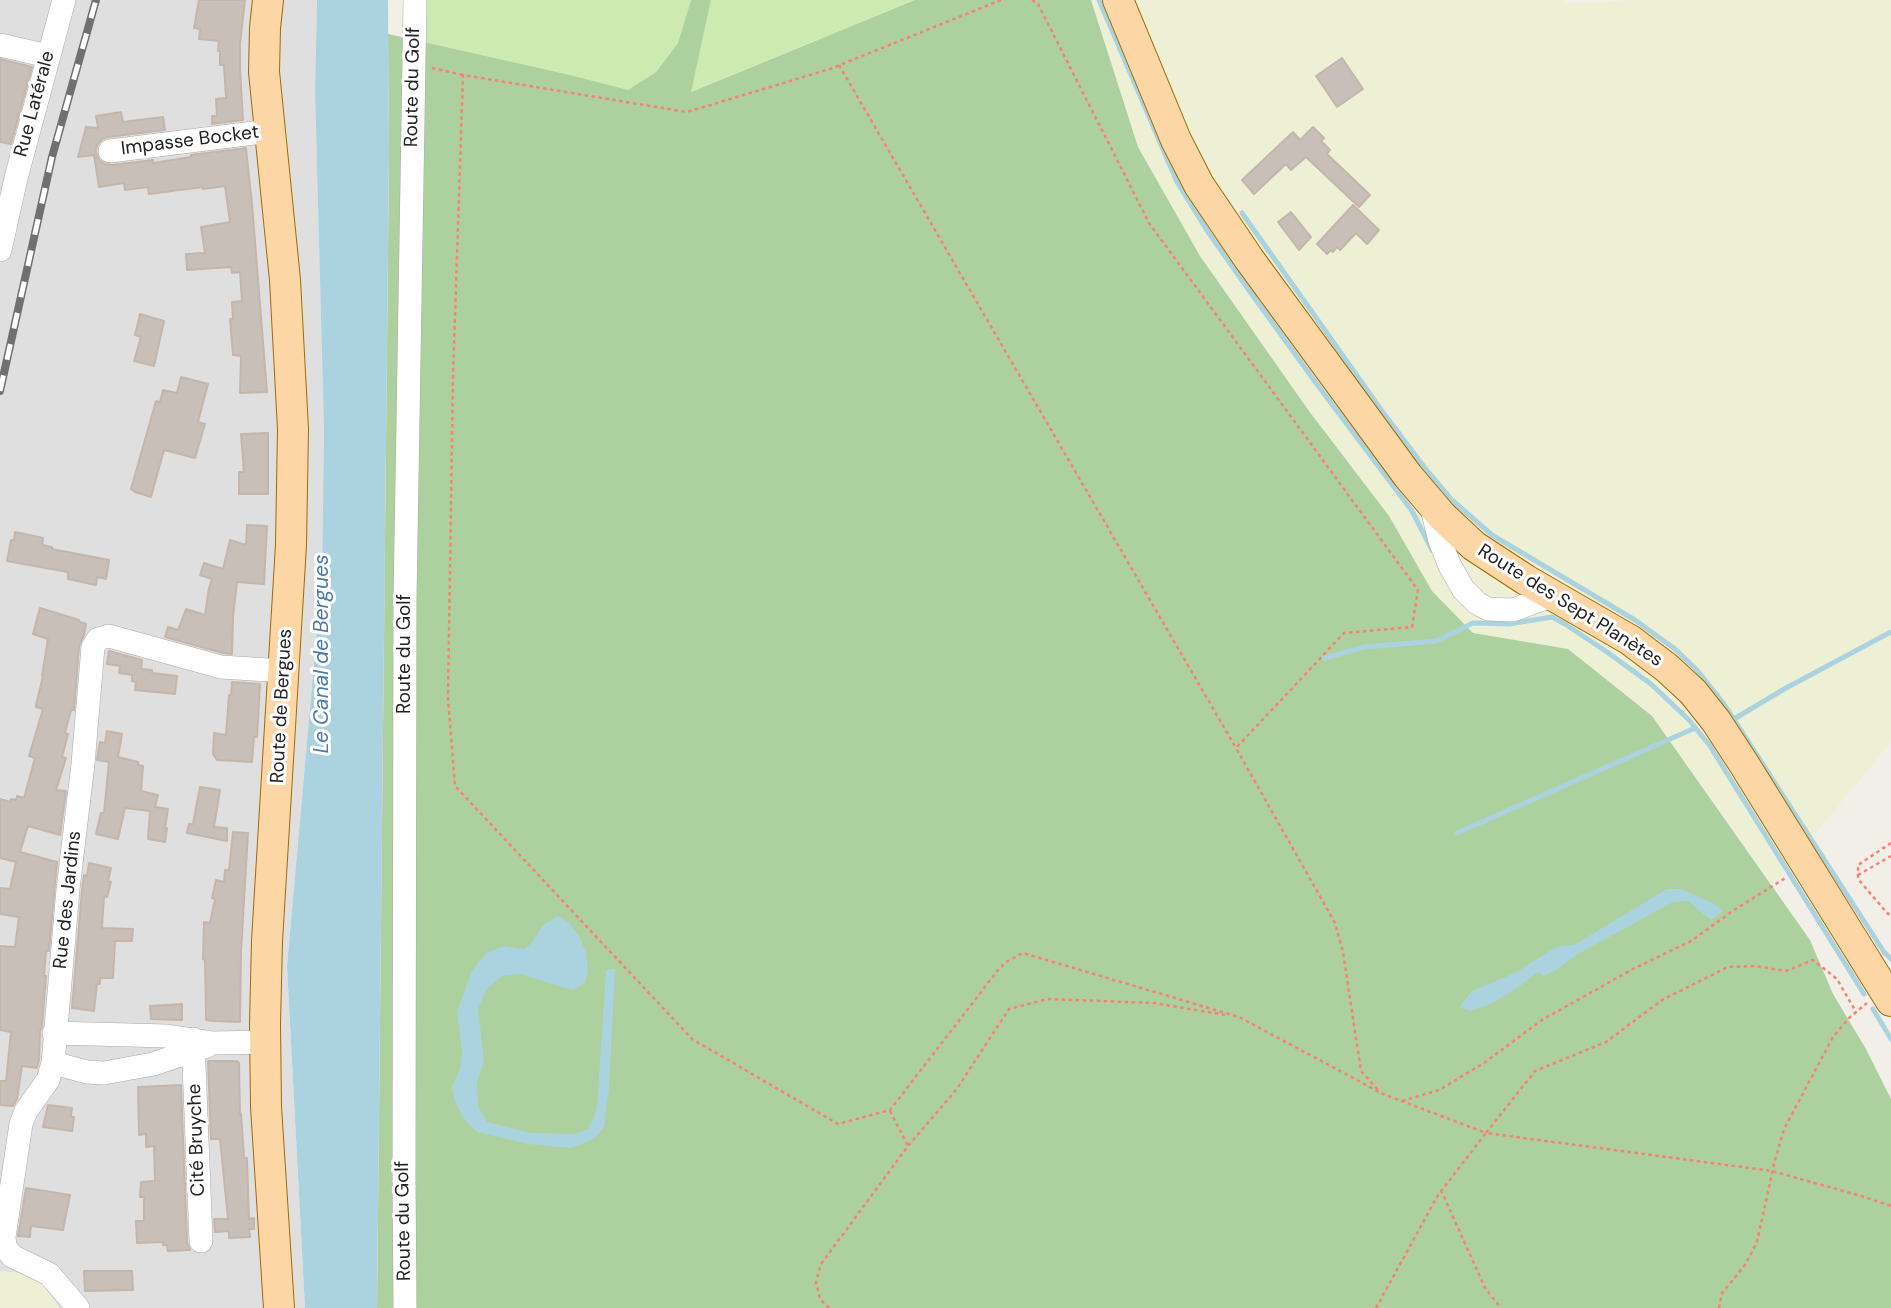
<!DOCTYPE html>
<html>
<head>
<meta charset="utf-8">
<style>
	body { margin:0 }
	canvas { display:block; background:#f2efe9 }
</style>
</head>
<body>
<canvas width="1891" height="1308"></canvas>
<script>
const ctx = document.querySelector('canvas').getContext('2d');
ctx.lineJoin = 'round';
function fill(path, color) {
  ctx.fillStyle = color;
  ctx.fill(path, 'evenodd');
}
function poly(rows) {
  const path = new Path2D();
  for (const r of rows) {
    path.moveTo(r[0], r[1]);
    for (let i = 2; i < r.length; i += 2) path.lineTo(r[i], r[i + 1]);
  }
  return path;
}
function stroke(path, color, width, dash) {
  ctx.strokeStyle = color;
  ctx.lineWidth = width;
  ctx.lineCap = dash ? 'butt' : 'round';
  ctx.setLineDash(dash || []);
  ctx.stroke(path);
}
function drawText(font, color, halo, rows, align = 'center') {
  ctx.font = font + ' "DM Sans",sans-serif';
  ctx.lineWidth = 6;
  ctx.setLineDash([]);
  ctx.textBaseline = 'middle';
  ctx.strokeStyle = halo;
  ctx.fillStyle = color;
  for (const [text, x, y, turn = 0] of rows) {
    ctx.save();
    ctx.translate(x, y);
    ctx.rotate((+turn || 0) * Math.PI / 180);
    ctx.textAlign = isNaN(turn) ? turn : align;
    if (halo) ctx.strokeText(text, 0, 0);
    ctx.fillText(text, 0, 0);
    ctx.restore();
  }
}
fill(poly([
	[0,0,317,0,315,92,324,431,322,574,287,966,305,1308,60,1308,36,1275,0,1271]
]), '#e0dfdf');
fill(poly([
	[1091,0,1562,0,1563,3,1639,0,1891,0,1891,742,1773,885,1652,716,1473,633,1432,591,1389,516,1309,411,1200,256,1138,147],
	[0,1271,36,1275,60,1308,0,1308]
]), '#eef0d5');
fill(poly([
	[422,0,691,0,678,43,656,72,628,91,566,74,423,42],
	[711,0,915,0,690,92]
]), '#cdebb0');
fill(poly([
	[691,0,711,0,691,92,915,0,1091,0,1138,147,1200,256,1309,411,1389,516,1432,591,1473,633,1568,649,1652,716,1810,940,1833,994,1866,1049,1891,1099,1891,1308,377,1308,389,153,388,34,566,74,628,90,656,72,678,43]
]), '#add19e');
fill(poly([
	[317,0,388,0,389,153,377,1308,305,1308,287,966,322,574,324,431,315,92],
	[1667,889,1681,889,1714,904,1723,911,1711,920,1688,901,1673,902,1578,954,1554,971,1544,976,1538,972,1517,988,1491,1004,1471,1011,1459,1007,1472,991,1515,973,1546,953,1560,946,1574,945],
	[558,916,568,922,579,936,586,953,588,972,585,983,572,990,520,974,502,976,487,989,478,1008,484,1062,477,1083,478,1106,487,1122,530,1133,575,1134,588,1129,597,1109,606,970,615,969,609,1088,604,1127,594,1139,571,1148,528,1144,477,1132,464,1119,455,1102,452,1087,460,1069,462,1052,457,1011,472,971,486,953,504,946,525,949,534,940,542,926]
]), '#aad3df');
stroke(poly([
	[1099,0,1177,182,1206,229,1248,289,1316,383,1412,511,1432,550],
	[1242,213,1382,411,1425,468,1452,500,1492,535,1635,620,1675,649,1697,670,1724,704,1884,952,1891,959],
	[1324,658,1365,647,1436,641,1473,623,1509,624,1552,617,1565,624,1607,652,1651,684,1689,720,1710,746,1864,994],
	[1734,719,1786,688,1891,632],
	[1457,833,1695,728],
	[1873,1009,1891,1039]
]), '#aad3df', 5);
const building = poly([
	[199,0,245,0,240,44,240,69,243,120,212,124,212,116,217,116,216,99,226,98,224,65,220,65,220,51,218,51,219,41,199,39,200,29,194,28,199,0],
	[1342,58,1363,89,1337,107,1316,76,1342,58],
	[0,59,32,67,11,144,0,142,0,59],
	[121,112,123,122,163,117,165,130,108,137,102,139,97,145,96,152,99,160,105,164,112,165,153,160,153,163,191,157,191,155,246,148,252,204,267,392,240,393,241,356,233,355,230,319,233,319,232,302,242,301,240,272,232,273,231,267,187,270,186,254,205,253,201,227,230,222,225,186,203,189,203,187,149,194,148,187,125,190,124,183,99,187,94,155,78,157,86,127,98,128,96,116,121,112],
	[1313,127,1324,138,1321,141,1330,150,1327,154,1370,195,1359,207,1306,157,1291,170,1286,164,1254,194,1242,180,1293,132,1300,140,1313,127],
	[1353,205,1379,230,1367,244,1356,233,1340,250,1337,247,1333,252,1331,250,1327,254,1317,244,1353,205],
	[1291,212,1311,237,1299,250,1278,222,1291,212],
	[140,314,164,321,154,366,134,361,141,337,135,335,140,314],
	[181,377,208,384,198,422,205,424,195,458,164,450,151,497,135,492,131,489,156,401,160,402,163,390,177,393,181,377],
	[268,433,268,494,239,494,239,472,244,472,241,434,268,433],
	[247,525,267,526,264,584,237,582,233,617,232,654,223,653,165,637,168,627,178,630,186,609,205,615,209,588,212,579,200,575,204,563,223,569,230,540,246,545,247,525],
	[15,532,43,538,42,545,52,547,52,549,109,560,106,579,97,577,96,585,68,579,68,572,7,561,11,540,14,540,15,532],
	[40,608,79,620,78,621,86,624,84,635,79,646,74,710,71,710,65,733,68,734,62,757,66,758,56,790,66,791,60,835,28,826,20,852,57,862,49,951,46,951,44,976,46,976,42,1026,40,1032,39,1060,37,1068,22,1066,17,1099,13,1106,0,1105,0,1081,6,1081,11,1032,0,1030,0,946,15,947,19,917,0,914,0,888,10,889,16,862,0,858,0,799,10,802,11,799,16,800,17,796,24,798,35,758,29,756,43,709,36,707,36,705,43,676,42,676,48,639,33,634,40,608],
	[109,651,142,660,141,669,152,670,152,673,177,676,175,694,135,690,136,682,132,681,132,675,119,673,120,666,107,664,109,651],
	[232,682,260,684,257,737,254,737,252,762,217,760,213,754,214,733,226,735,229,695,231,695,232,682],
	[107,731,122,734,118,757,138,762,138,765,143,766,141,791,158,795,155,807,168,809,165,828,167,828,165,842,148,839,150,811,125,808,118,839,96,834,101,813,104,813,109,762,97,760,98,753,100,742,105,743,107,731],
	[200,787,220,790,214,827,227,828,227,841,187,833,189,824,193,824,200,787],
	[233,832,248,833,241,952,240,1022,214,1021,206,1020,206,1015,205,960,203,959,204,922,210,923,215,899,212,898,216,880,224,882,225,870,229,870,233,832],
	[89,863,111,868,108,881,111,882,107,897,104,896,102,928,133,929,132,941,115,941,113,978,100,978,100,984,97,984,94,1011,72,1008,82,890,84,875,87,876,89,863],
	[182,1004,182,1020,151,1019,150,1006,182,1004],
	[208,1061,237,1061,239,1063,240,1114,241,1114,244,1158,247,1158,249,1219,254,1218,254,1229,249,1229,250,1237,229,1238,229,1231,215,1232,214,1219,228,1219,220,1139,211,1139,208,1061],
	[181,1085,187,1242,190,1250,168,1251,167,1245,163,1245,163,1242,137,1243,136,1221,144,1221,144,1197,140,1197,141,1182,155,1181,154,1146,146,1147,146,1134,139,1135,138,1087,181,1085],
	[48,1105,72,1108,71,1117,74,1117,72,1131,43,1127,48,1105],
	[26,1188,70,1195,63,1230,31,1226,30,1237,18,1236,26,1188],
	[84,1271,132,1271,133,1290,85,1291,84,1271]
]);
fill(building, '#c7bfb8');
stroke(building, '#c4b6ab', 2);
const minor = poly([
	[0,45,48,56],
	[110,151,270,131],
	[0,250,16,178,64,0],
	[1431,505,1440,541,1450,566,1463,589,1477,603,1488,609,1513,610,1553,595],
	[54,1033,167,1036,213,1043,265,1042],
	[193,1039,201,1241],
	[53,1063,87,1072,104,1073,153,1064,207,1046],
	[78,1308,49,1274,12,1256,5,1247,4,1237,21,1124,26,1111,48,1080,53,1063,68,889,83,764,93,647,98,639,109,636,221,667,284,671],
	[405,1308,404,1177,405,599,415,0]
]);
const major = poly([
	[268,0,265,28,264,72,285,280,293,429,291,545,267,941,265,1024,266,1107,279,1308],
	[1118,0,1176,140,1199,185,1249,259,1408,476,1442,516,1474,546,1526,580,1630,640,1667,668,1693,692,1716,721,1744,764,1891,1001]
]);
stroke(minor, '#a9a9a9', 24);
stroke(major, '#a06b00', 32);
stroke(poly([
	[1001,0,830,69,687,112,463,75,453,376,448,699,455,786,692,1039,838,1124,890,1110,998,970,1006,962,1023,953,1239,1017,1383,1094,1486,1133,1535,1071,1606,1042,1662,1000,1728,967,1755,966,1786,971,1813,960,1837,979,1856,1012],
	[1032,0,1038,4,1149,223,1418,590,1412,627,1344,633,1236,748,1335,923,1343,952,1361,1071,1380,1092],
	[839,65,1236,748],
	[432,68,463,75],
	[1891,843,1858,865,1858,879,1888,914,1891,913],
	[1858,875,1891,856],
	[1402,1101,1439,1090,1484,1063,1542,1020,1631,970,1691,941,1734,910,1787,877],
	[890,1111,908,1146],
	[1441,1190,1485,1288,1501,1308],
	[829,1308,820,1299,816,1282,821,1264,908,1146,956,1090,1009,1009,1048,999,1154,1003,1225,1015],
	[1376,1308,1438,1195,1486,1133,1772,1171,1861,1196,1891,1206],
	[1719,1308,1722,1293,1745,1265,1757,1242,1775,1160,1784,1129,1833,1037,1849,1018,1867,1003]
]), '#fa8072', 2.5, [3.5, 3.5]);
stroke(minor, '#fff', 23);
stroke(major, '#fcd6a4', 30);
const rail = poly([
	[0,391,52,157,96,0]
]);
stroke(rail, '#707070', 8);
stroke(rail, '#fff', 5, [16]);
drawText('19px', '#222', '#fff', [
	["Route du Golf",413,87,-89],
	["Rue Latérale",35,104,-75],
	["Impasse Bocket",190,141,-7],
	["Route des Sept Planètes",1570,606,32],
	["Route du Golf",405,654,-90],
	["Route de Bergues",282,706,-87],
	["Rue des Jardins",68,900,-84],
	["Cité Bruyche",197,1140,-92],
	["Route du Golf",404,1221,-91]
]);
drawText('italic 21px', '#4a7aab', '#fff', [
	["Le Canal de Bergues",322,654,-90]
]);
</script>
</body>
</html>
